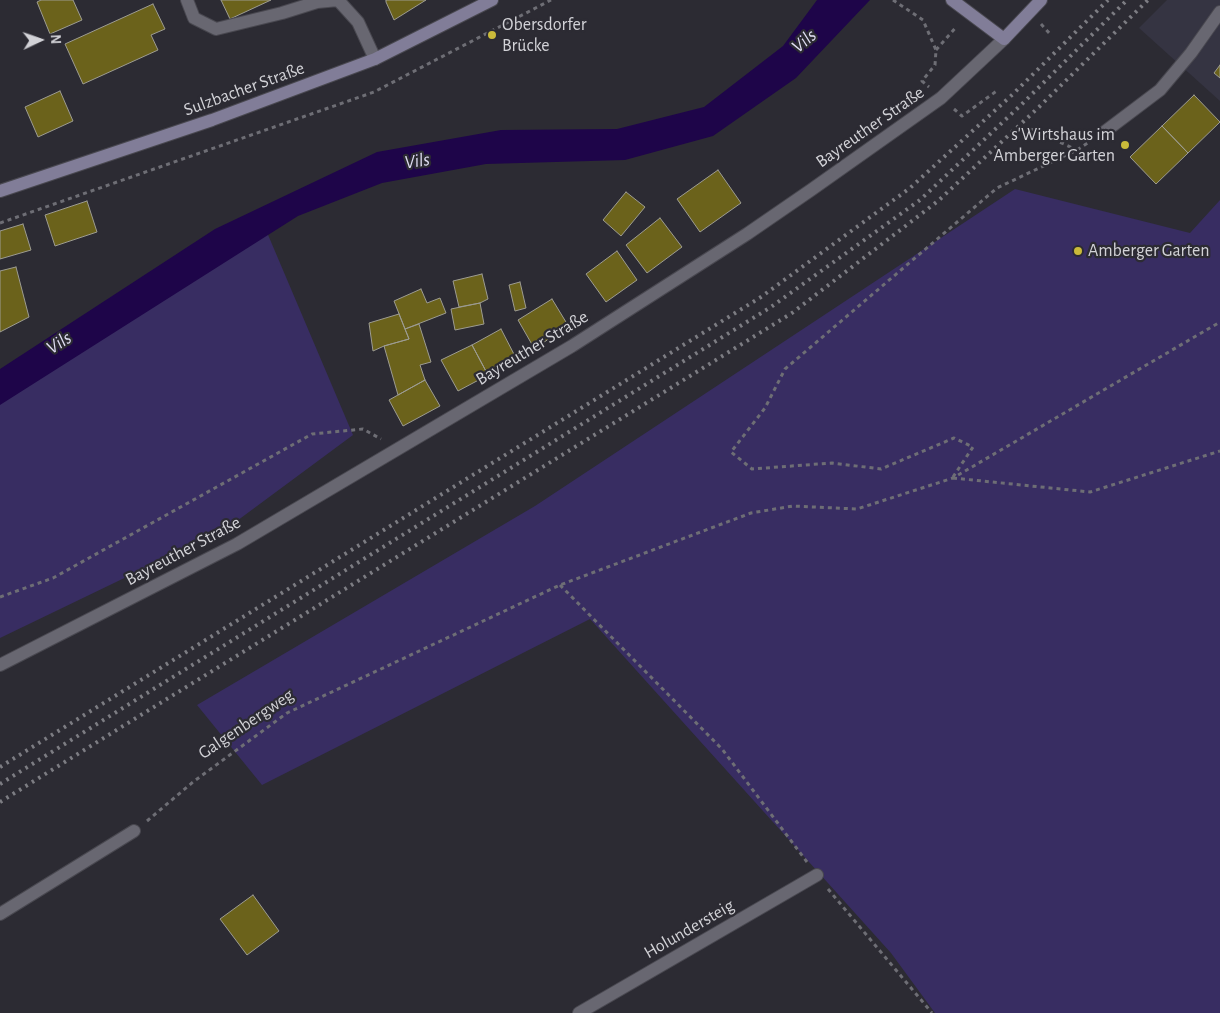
<!DOCTYPE html>
<html>
<head>
<meta charset="utf-8">
<style>
	body { margin:0 }
	#map { position:relative; width:1220px; height:1013px; overflow:hidden; background:#2c2b33; font-family:"Alegreya Sans",sans-serif }
	canvas { display:block }
	.north { position:absolute; left:15px; top:15px; width:50px; height:50px; -webkit-text-stroke:4px #2c2b33; paint-order:stroke; rotate:87deg; font-size:14px; font-weight:700; line-height:20px; text-align:center; color:#d2d2d7 }
	.north::after { content:''; display:block; margin:auto; width:18px; height:22px; background:#d2d2d7; clip-path:polygon(50% 0,100% 100%,50% 72%,0 100%) }
</style>
</head>
<body>
<div id="map">
<canvas width="1220" height="1013"></canvas>
<div class="north">N</div>
</div>
<script>
const ctx = document.querySelector('canvas').getContext('2d');
ctx.lineJoin = 'round';
function fill(path, color) {
  ctx.fillStyle = color;
  ctx.fill(path, 'evenodd');
}
function poly(rows) {
  const path = new Path2D();
  for (const r of rows) {
    path.moveTo(r[0], r[1]);
    for (let i = 2; i < r.length; i += 2) path.lineTo(r[i], r[i + 1]);
  }
  return path;
}
function stroke(path, color, width, dash) {
  ctx.strokeStyle = color;
  ctx.lineWidth = width;
  ctx.lineCap = dash ? 'butt' : 'round';
  ctx.setLineDash(dash || []);
  ctx.stroke(path);
}
function drawText(font, color, halo, rows, align = 'center') {
  ctx.font = font + ' "Alegreya Sans",sans-serif';
  ctx.lineWidth = 4.5;
  ctx.setLineDash([]);
  ctx.textBaseline = 'middle';
  ctx.strokeStyle = halo;
  ctx.fillStyle = color;
  for (const [text, x, y, turn = 0] of rows) {
    ctx.save();
    ctx.translate(x, y);
    ctx.rotate((+turn || 0) * Math.PI / 180);
    ctx.textAlign = isNaN(turn) ? turn : align;
    if (halo) ctx.strokeText(text, 0, 0);
    ctx.fillText(text, 0, 0);
    ctx.restore();
  }
}
fill(poly([
	[1167,0,1220,0,1220,101,1139,28]
]), '#353442');
fill(poly([
	[1015,189,1190,233,1220,200,1220,1013,935,1013,891,953,590,619,262,785,197,705,535,506],
	[263,223,353,435,226,529,0,638,0,397]
]), '#382d62');
fill(poly([
	[817,0,870,0,796,78,713,136,625,160,486,164,382,183,298,216,0,405,0,369,215,229,377,152,501,130,617,129,704,107,783,46]
]), '#1e0549');
const building = poly([
	[41,0,73,0,82,20,50,34,37,2,41,0],
	[221,0,271,0,230,19,221,0],
	[386,0,426,0,394,20,386,2,386,0],
	[153,4,165,29,151,35,158,50,83,84,65,44,153,4],
	[1220,65,1220,78,1214,73,1220,65],
	[60,91,73,121,38,137,25,107,60,91],
	[1194,95,1220,122,1188,153,1162,126,1194,95],
	[1162,126,1188,153,1156,184,1130,157,1162,126],
	[718,170,741,203,700,232,677,199,718,170],
	[626,192,645,207,621,236,603,220,626,192],
	[87,201,97,232,55,246,45,215,87,201],
	[660,218,682,247,647,273,626,245,660,218],
	[23,224,31,250,0,259,0,231,23,224],
	[617,251,637,280,606,302,586,274,617,251],
	[16,267,29,317,0,332,0,271,16,267],
	[482,274,488,299,480,303,459,307,453,281,482,274],
	[520,282,526,308,515,311,509,285,520,282],
	[421,289,427,303,440,298,446,313,405,329,394,301,421,289],
	[552,299,569,327,534,348,518,320,552,299],
	[480,303,484,324,455,330,451,309,480,303],
	[399,314,409,339,384,346,373,351,369,323,399,314],
	[419,324,431,362,420,365,425,380,398,395,384,346,409,339,405,329,419,324],
	[501,329,517,360,488,375,472,345,501,329],
	[472,345,488,375,458,391,441,360,472,345],
	[425,380,440,406,403,426,389,400,425,380],
	[253,895,279,931,247,955,220,919,253,895]
]);
fill(building, '#6b621b');
stroke(building, '#9d9c92', 1);
const minor = poly([
	[187,0,194,18,216,29,282,13,317,2,338,0,358,22,375,59],
	[1103,133,1160,90,1191,53,1220,12],
	[0,914,134,831],
	[579,1013,817,875]
]);
const tertiary = poly([
	[0,665,237,544,572,346,747,234,811,190,941,98,1004,39]
]);
const secondary = poly([
	[952,0,1004,39,1041,0],
	[0,191,212,120,375,59,492,0]
]);
stroke(minor, '#494850', 14);
stroke(tertiary, '#494850', 14);
stroke(secondary, '#494850', 14);
stroke(poly([
	[893,0,923,20,936,50,935,65,922,81,929,87],
	[1041,24,1051,35],
	[936,50,957,26],
	[954,109,962,116,998,90],
	[1031,129,1077,150],
	[0,223,374,92,551,0],
	[953,477,973,447,954,438,881,469,832,463,752,469,731,452,765,408,785,369,997,188,1077,150,1089,142],
	[953,478,1090,492,1220,451],
	[560,585,722,749,807,862],
	[0,597,53,578,312,434,363,429,381,439],
	[147,821,193,782,287,713,560,585,751,513,793,506,857,509,953,478,1220,322],
	[828,889,932,1013]
]), '#6e6e75', 3, [4, 4]);
stroke(minor, '#686771', 12);
stroke(tertiary, '#686771', 12);
stroke(secondary, '#817d98', 12);
stroke(poly([
	[0,767,761,297,910,188,1013,94,1108,0],
	[0,784,771,307,920,200,1022,104,1127,0],
	[0,802,792,313,938,201,1039,107,1148,0]
]), '#7d7d83', 4, [2.5, 5]);
for (const [x, y, r, color] of [
	[492,35,5,"#caba3a"],
	[1125,145,5,"#caba3a"],
	[1078,251,5,"#caba3a"]
]) {
  const dot = new Path2D();
  dot.arc(x, y, r, 0, 2 * Math.PI);
  ctx.fillStyle = color;
  ctx.fill(dot);
  stroke(dot, '#2c2b33', 2);
}
drawText('18px', '#d2d2d7', '#2c2b33', [
	["Obersdorfer",502,25],
	["Brücke",502,46],
	["s'Wirtshaus im",1115,135,"right"],
	["Amberger Garten",1115,156,"right"],
	["Amberger Garten",1088,251]
], 'left');
drawText('18px', '#d2d2d7', '#2c2b33', [
	["Sulzbacher Straße",244,89,-20],
	["Bayreuther Straße",870,127,-35],
	["Bayreuther Straße",532,348,-31],
	["Bayreuther Straße",183,551,-28],
	["Galgenbergweg",246,724,-34],
	["Holundersteig",689,929,-30]
]);
drawText('italic 19px', '#e2e0f5', '#2c2b33', [
	["Vils",804,41,-40],
	["Vils",417,161,-8],
	["Vils",59,343,-33]
]);
</script>
</body>
</html>
